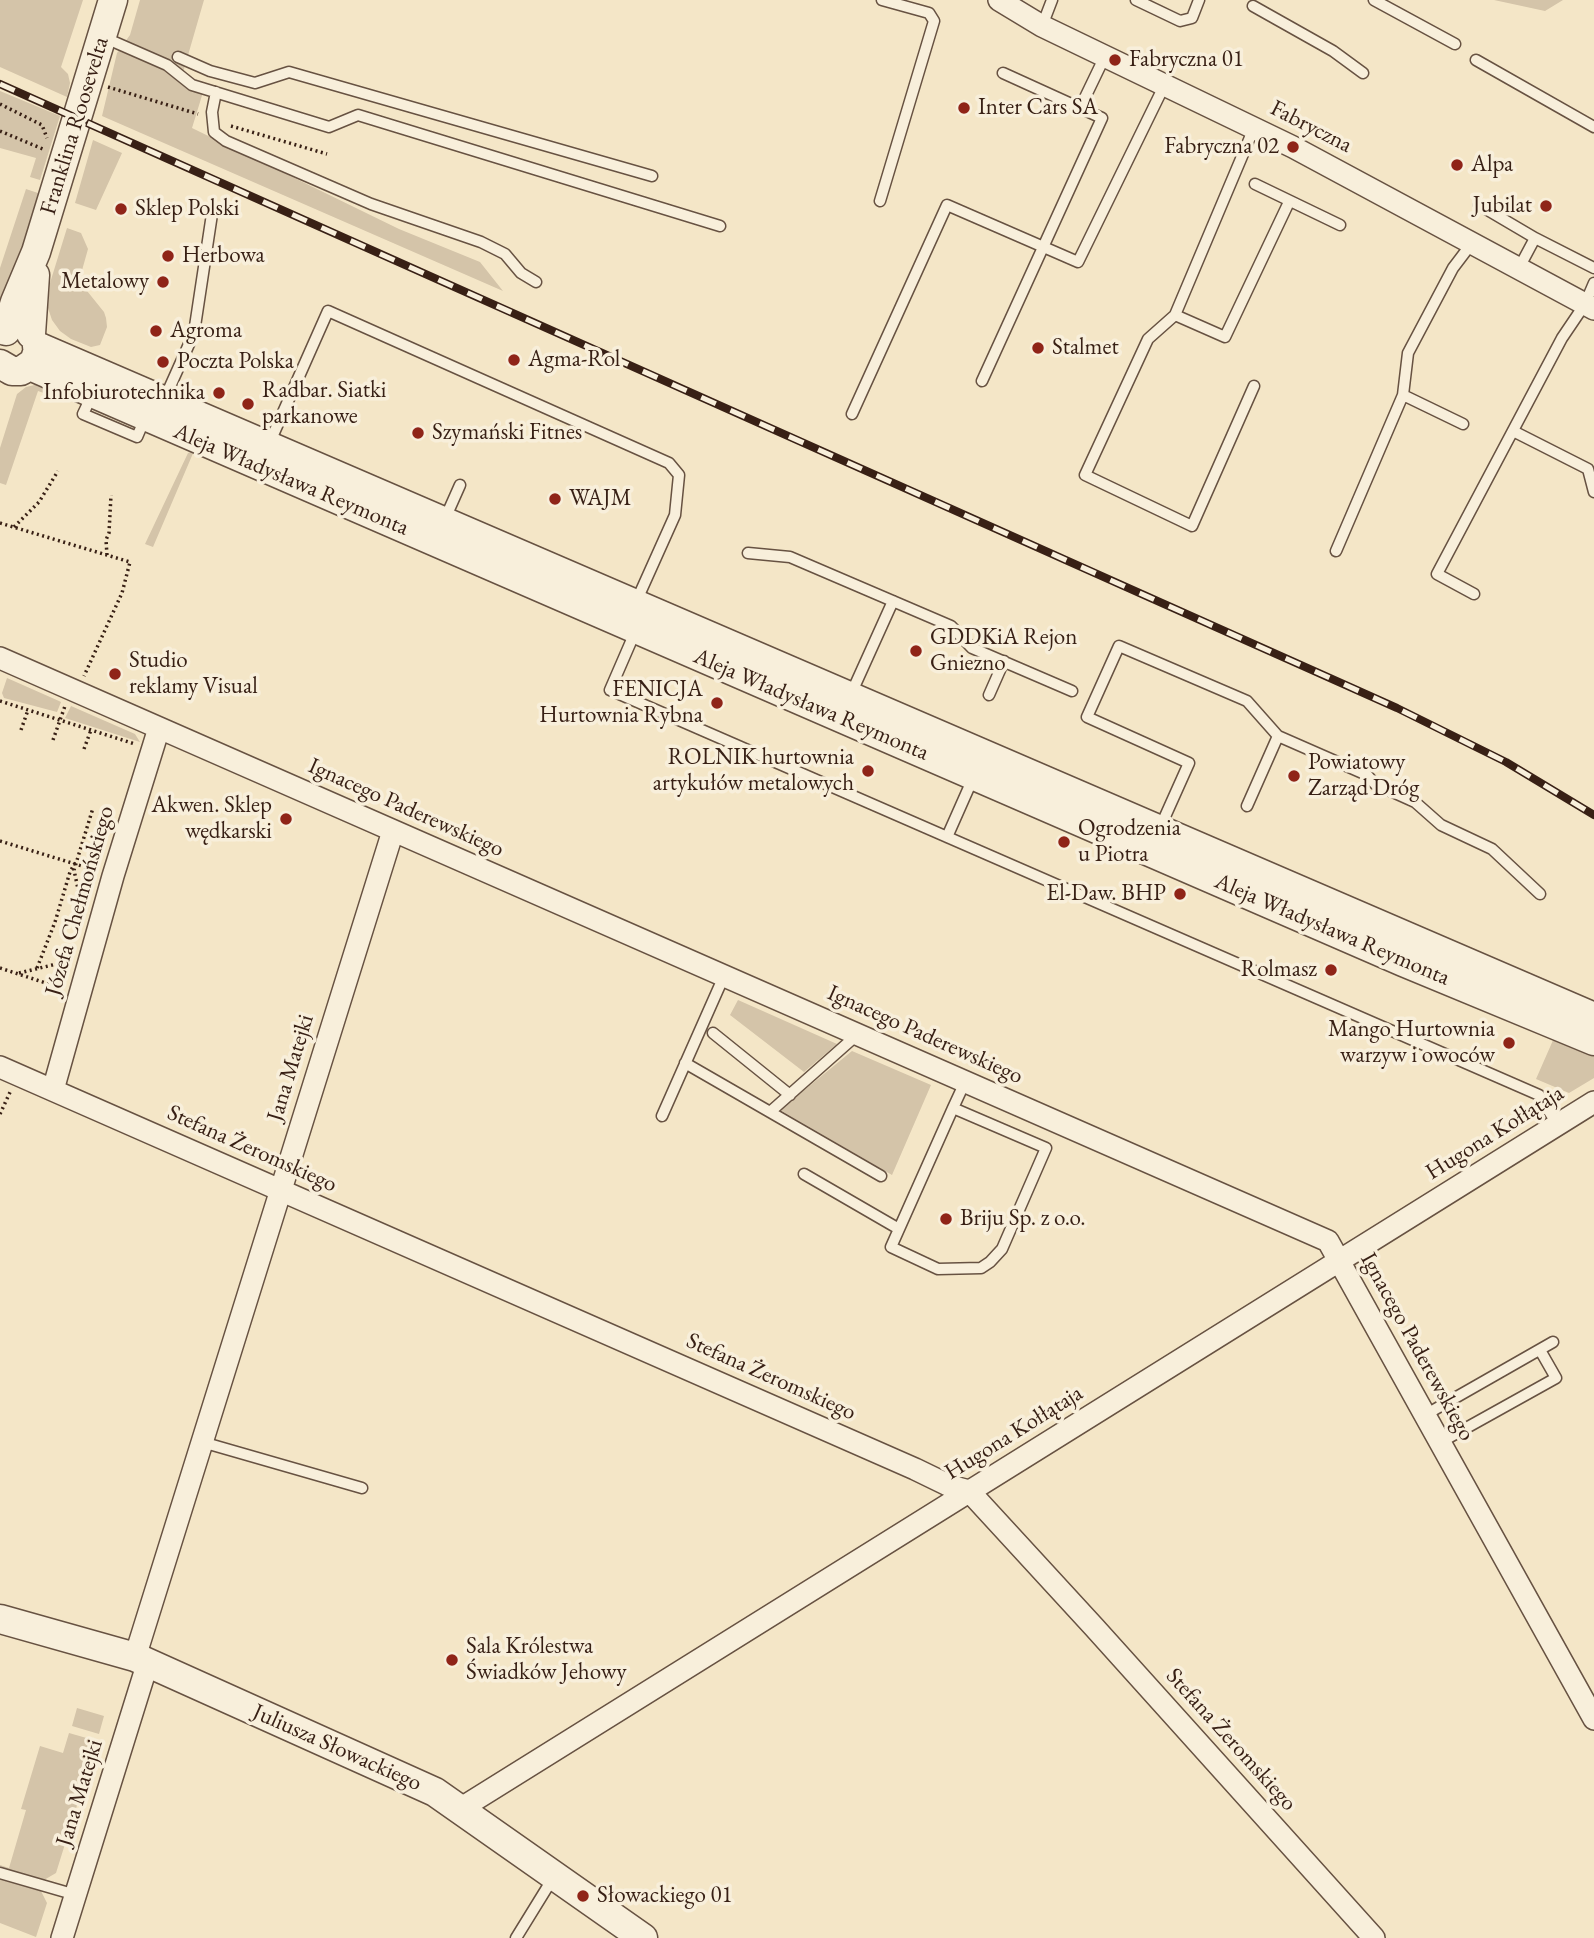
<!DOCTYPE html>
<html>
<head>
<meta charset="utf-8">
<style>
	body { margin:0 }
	canvas { display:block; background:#f4e6c7 }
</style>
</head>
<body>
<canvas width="1594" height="1938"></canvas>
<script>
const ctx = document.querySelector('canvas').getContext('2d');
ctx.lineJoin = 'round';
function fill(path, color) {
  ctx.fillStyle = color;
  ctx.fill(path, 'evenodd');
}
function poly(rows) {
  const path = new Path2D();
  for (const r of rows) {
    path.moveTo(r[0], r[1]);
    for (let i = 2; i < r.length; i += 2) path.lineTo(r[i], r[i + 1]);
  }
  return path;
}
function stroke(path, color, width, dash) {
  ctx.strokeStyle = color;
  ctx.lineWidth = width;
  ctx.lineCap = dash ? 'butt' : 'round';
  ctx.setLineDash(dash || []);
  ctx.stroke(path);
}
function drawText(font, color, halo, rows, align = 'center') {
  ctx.font = font + ' "EB Garamond",serif';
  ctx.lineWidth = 7;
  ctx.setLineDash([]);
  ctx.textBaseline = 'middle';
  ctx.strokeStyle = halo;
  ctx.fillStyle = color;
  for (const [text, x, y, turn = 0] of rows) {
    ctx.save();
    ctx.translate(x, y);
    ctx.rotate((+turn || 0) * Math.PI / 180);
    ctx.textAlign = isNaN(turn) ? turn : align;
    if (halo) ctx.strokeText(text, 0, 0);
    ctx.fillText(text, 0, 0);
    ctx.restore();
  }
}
fill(poly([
	[0,0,83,0,61,67,68,74,70,83,67,97,0,67],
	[140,0,204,0,182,76,204,89,192,128,399,229,480,262,503,291,102,116,117,53,130,35],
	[1494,0,1563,0,1545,11],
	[0,91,60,116,40,180,30,177,36,158,0,148],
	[93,140,122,153,96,210,75,203],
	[26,189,41,194,0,323,0,268],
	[67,228,81,233,88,249,79,281,104,312,106,318,107,327,100,345,91,347,71,339,60,331,52,320,48,308,50,283],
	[39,384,66,396,64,400,38,391,6,485,0,483,0,448,17,394,26,387],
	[194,451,153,547,145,544,188,453],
	[7,678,59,701,61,702,57,712,4,698,2,693],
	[71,706,135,734,140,742,65,718],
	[738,1000,837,1044,804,1072,730,1015],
	[1554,1038,1594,1056,1594,1078,1569,1093,1536,1079],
	[852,1051,931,1085,892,1175,780,1110],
	[77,1708,104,1716,99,1734,72,1726],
	[69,1733,97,1741,56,1873,44,1880,0,1867,0,1865,9,1868,26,1810,21,1809,40,1746,63,1753],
	[0,1878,41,1891,47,1903,36,1937,0,1923]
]), '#d4c4a9');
const service = poly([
	[1136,0,1180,21,1192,18,1199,0],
	[1374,0,1455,44],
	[1253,6,1333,51,1363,73],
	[1042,26,1052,0],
	[103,37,167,65,192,85,329,127,358,115,720,226],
	[178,57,210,71,255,83,289,72,652,176],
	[1476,60,1594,127],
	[216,92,212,112,214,132,226,141,371,204,481,242,505,254,521,273,536,282],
	[1080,108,1105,56],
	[1255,184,1340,225],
	[880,201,934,21,929,13,882,0],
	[1479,205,1535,238,1519,268],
	[1535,238,1594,268],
	[1175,315,1254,128],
	[982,381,1102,118,1003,73],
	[1254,386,1192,526,1085,475,1148,339,1175,315,1225,337,1289,202],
	[92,395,83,414,137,437,146,416],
	[1403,395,1463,424],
	[164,400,194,333,212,214],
	[852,414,947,205,1078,262,1165,84],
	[1513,431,1588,469,1594,492],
	[269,444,328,311,669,463,679,475,675,515,636,602],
	[444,521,460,485],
	[1336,551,1403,395,1408,353,1453,268,1472,243],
	[748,553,790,557,951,626,972,648,1072,691],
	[1474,594,1437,574,1562,338,1585,304,1594,283],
	[636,630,610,690,1539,1095,1557,1124],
	[851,694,893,601],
	[989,695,1004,661],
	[1278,736,1367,775,1375,784,1415,802,1441,825,1492,849,1540,894],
	[1159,830,1189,763,1087,717,1119,646,1247,701,1278,736,1247,806],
	[947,837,974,776],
	[713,1033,790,1095],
	[685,1063,881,1176],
	[953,1108,1046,1148,1002,1249,990,1262,981,1268,938,1269,891,1247,953,1108,965,1082],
	[770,1112,858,1034],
	[662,1116,724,976],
	[804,1174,899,1229],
	[1425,1415,1553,1342],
	[202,1442,362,1488],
	[1441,1442,1556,1378,1540,1350],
	[0,1873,76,1895],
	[516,1938,553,1878]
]);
const minor = poly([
	[999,0,1042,26,1293,147,1594,309],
	[0,658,1328,1241,1594,1719],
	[0,1067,915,1469,950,1486,969,1491,1094,1627,1374,1938],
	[53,1090,113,876,159,728],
	[135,1657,393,831],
	[460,1809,1594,1102],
	[62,1938,148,1662]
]);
const tertiary = poly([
	[6,331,15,302,36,252,113,0],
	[31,334,35,275],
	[37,346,1594,1017],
	[0,364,12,371,21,371,34,362,37,353],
	[30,366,1403,962,1594,1041],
	[0,1619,135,1657,435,1792,643,1938]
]);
stroke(service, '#675242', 13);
stroke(minor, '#675242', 24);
stroke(tertiary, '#675242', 31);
stroke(poly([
	[108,87,198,114],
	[0,104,42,125,47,138],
	[231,126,327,154],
	[0,131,43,149],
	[0,523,130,562,122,593,84,676],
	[14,527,39,502,58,471],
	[107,555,106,540,109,533,111,495],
	[0,701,135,744],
	[21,730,28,710],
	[53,740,65,706],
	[84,749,91,730],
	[0,841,95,870],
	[82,908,74,870,93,808],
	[0,968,61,988],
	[37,968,55,922,70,872,75,863],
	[19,973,69,961],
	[0,1114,11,1090]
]), '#382015', 3.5, [2, 3.5]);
stroke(service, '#f8efdb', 10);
stroke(minor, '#f8efdb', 21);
stroke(tertiary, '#f8efdb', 28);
const rail = poly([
	[0,84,1397,708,1506,762,1594,815]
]);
stroke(rail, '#382015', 8);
stroke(rail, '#f8efdb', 5, [16]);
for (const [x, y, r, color] of [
	[1115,60,7,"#8f2418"],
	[964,108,7,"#8f2418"],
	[1293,147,7,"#8f2418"],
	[1457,165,7,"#8f2418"],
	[1546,206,7,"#8f2418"],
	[121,209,7,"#8f2418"],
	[168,256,7,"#8f2418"],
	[163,282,7,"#8f2418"],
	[156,331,7,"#8f2418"],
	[1038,348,7,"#8f2418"],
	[514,360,7,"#8f2418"],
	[163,362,7,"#8f2418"],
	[219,393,7,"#8f2418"],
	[248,404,7,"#8f2418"],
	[418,433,7,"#8f2418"],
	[555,499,7,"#8f2418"],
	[916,651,7,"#8f2418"],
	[115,674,7,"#8f2418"],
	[717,703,7,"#8f2418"],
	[868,771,7,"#8f2418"],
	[1294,776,7,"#8f2418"],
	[286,819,7,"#8f2418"],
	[1064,842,7,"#8f2418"],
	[1180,894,7,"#8f2418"],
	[1331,970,7,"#8f2418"],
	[1509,1043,7,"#8f2418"],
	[946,1219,7,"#8f2418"],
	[452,1660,7,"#8f2418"],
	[583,1896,7,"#8f2418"]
]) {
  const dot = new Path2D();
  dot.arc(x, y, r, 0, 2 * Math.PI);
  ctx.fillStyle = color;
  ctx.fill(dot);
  stroke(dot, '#f8efdb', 2.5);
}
drawText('23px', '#382015', '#f8efdb', [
	["Fabryczna 01",1129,60],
	["Inter Cars SA",978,108],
	["Fabryczna 02",1279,147,"right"],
	["Alpa",1471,165],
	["Jubilat",1532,206,"right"],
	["Sklep Polski",135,209],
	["Herbowa",182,256],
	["Metalowy",149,282,"right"],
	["Agroma",170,331],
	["Stalmet",1052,348],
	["Agma-Rol",528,360],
	["Poczta Polska",177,362],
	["Radbar. Siatki",262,391],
	["parkanowe",262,417],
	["Infobiurotechnika",205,393,"right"],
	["Szymański Fitnes",432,433],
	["WAJM",569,499],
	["GDDKiA Rejon",930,638],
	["Gniezno",930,664],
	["Studio",129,661],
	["reklamy Visual",129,687],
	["FENICJA",703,690,"right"],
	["Hurtownia Rybna",703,716,"right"],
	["ROLNIK hurtownia",854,758,"right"],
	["artykułów metalowych",854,784,"right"],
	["Powiatowy",1308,763],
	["Zarząd Dróg",1308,789],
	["Akwen. Sklep",272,806,"right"],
	["wędkarski",272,832,"right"],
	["Ogrodzenia",1078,829],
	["u Piotra",1078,855],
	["El-Daw. BHP",1166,894,"right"],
	["Rolmasz",1317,970,"right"],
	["Mango Hurtownia",1495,1030,"right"],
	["warzyw i owoców",1495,1056,"right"],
	["Briju Sp. z o.o.",960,1219],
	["Sala Królestwa",466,1647],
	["Świadków Jehowy",466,1673],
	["Słowackiego 01",597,1896]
], 'left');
drawText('23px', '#382015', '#f8efdb', [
	["Franklina Roosevelta",75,126,-73],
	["Fabryczna",1311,127,27],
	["Aleja Władysława Reymonta",291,480,23],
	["Aleja Władysława Reymonta",811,705,23],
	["Ignacego Paderewskiego",406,808,24],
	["Józefa Chełmońskiego",80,901,-74],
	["Aleja Władysława Reymonta",1332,930,23],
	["Ignacego Paderewskiego",925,1035,24],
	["Jana Matejki",291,1068,-73],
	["Hugona Kołłątaja",1495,1133,-32],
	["Stefana Żeromskiego",252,1149,24],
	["Ignacego Paderewskiego",1417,1347,61],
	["Stefana Żeromskiego",771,1377,24],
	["Hugona Kołłątaja",1014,1433,-32],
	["Stefana Żeromskiego",1231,1740,48],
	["Juliusza Słowackiego",337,1748,24],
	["Jana Matejki",80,1793,-73]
]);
</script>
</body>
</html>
